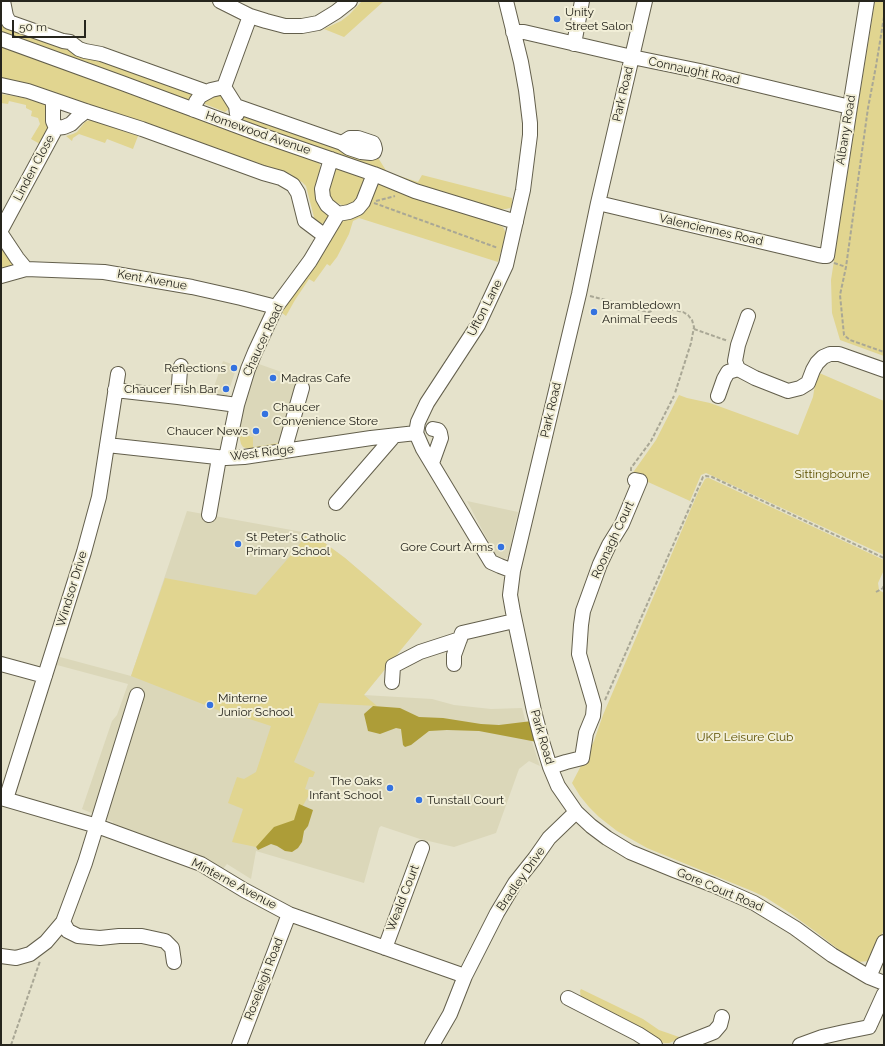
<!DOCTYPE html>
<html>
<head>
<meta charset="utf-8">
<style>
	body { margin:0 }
	#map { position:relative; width:885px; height:1046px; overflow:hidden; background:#e5e2cb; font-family:Raleway,sans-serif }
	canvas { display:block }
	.frame { position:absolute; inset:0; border:2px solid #26251d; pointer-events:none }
	.scale { position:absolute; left:12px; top:20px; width:74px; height:18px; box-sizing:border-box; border:2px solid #26251d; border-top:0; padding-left:5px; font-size:12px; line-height:14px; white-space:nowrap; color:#26251d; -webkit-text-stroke:3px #f2efd8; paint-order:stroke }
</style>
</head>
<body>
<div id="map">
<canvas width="885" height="1046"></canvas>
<div class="frame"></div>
<div class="scale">50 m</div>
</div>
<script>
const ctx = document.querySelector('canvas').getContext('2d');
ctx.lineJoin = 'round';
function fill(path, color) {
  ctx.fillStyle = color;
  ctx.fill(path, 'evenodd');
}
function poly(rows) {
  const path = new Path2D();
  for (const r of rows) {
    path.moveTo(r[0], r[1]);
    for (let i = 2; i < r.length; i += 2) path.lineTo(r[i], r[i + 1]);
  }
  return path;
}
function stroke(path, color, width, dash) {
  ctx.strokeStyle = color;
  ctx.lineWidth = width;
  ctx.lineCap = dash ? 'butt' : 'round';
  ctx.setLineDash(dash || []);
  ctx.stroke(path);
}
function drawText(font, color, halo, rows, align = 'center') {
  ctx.font = font + ' Raleway,sans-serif';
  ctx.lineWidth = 4;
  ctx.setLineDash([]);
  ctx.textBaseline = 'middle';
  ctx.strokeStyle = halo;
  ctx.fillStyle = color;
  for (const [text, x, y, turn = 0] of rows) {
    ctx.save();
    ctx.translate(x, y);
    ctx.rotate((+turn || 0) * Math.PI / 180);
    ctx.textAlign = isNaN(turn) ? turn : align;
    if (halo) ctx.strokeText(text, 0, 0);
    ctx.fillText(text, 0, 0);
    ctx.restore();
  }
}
fill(poly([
	[223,361,237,366,226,399,211,395],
	[256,363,307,381,295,420,290,441,253,447,253,437,234,431],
	[467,501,518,512,513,533,509,555,507,558,503,559,496,556],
	[187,511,308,533,314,535,345,558,422,624,364,695,432,699,454,705,491,709,522,708,527,727,540,766,529,761,519,769,496,833,454,847,420,839,381,826,379,828,364,883,256,851,251,879,227,864,223,869,200,857,111,829,113,822,82,809,112,721,117,715,128,684,57,665,60,657,131,676]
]), '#dbd7b9');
fill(poly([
	[362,1,384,1,344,37,324,29,341,21,349,15],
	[875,1,884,1,884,356,840,340,832,313,831,280,856,118],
	[1,20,193,94,191,99,186,99,1,33],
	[1,44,318,161,320,165,321,171,328,209,328,217,325,223,319,224,315,221,306,186,302,182,293,178,291,174,227,153,109,111,104,113,39,90,35,86,12,80,8,83,1,82],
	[220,93,230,108,225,112,205,104,204,102,205,96],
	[1,94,20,97,45,104,46,108,45,120,48,129,46,134,40,144,31,139,40,124,38,118,31,116,32,111,26,108,26,105,9,101,8,104,1,103],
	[238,114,375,153,387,172,418,182,422,175,512,198,512,206,510,208,506,209,503,209,498,213,241,120],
	[91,120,138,136,133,149,107,139,105,143,79,134,73,138,72,141,66,136,73,134,77,132,85,122,87,121],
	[337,167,362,177,365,180,357,204,347,207,327,199,331,168],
	[378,183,447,205,503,227,506,233,498,262,359,218,353,221,349,234,337,257,330,266,327,264,314,282,309,279,295,300,286,316,282,313,292,294,338,220],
	[1,246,15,266,1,272],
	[817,372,884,401,884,555,706,473,701,475,690,501,648,482,632,474,656,440,679,395,687,398,710,403,798,435,813,397],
	[239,435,244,437,245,435,253,437,253,447,284,442,283,445,251,450,243,447,241,444],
	[707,478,709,478,884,560,884,570,878,583,879,590,884,593,884,929,871,961,857,962,838,949,816,932,790,913,765,897,752,891,647,848,617,831,599,817,589,807,580,796,572,783,594,741,603,715,699,490,705,479],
	[308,533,314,535,345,558,422,624,364,695,377,706,319,703,294,762,315,772,313,777,309,777,305,789,311,791,295,820,256,847,232,842,243,809,228,803,237,777,244,779,256,772,271,726,225,711,223,712,131,676,165,578,256,595,291,555],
	[581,989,643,1019,659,1030,682,1038,669,1043,665,1043,659,1042,581,998,580,991]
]), '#e1d590');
fill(poly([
	[373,706,400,708,419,717,443,718,481,724,499,725,532,721,537,742,479,731,447,730,429,731,411,745,405,747,403,745,401,729,396,728,380,734,368,731,364,714],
	[299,804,313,810,308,826,304,831,302,842,298,848,292,852,285,851,277,846,271,844,258,850,256,847,274,827,294,820]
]), '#ad9d38');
const minor = poly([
	[3,1,6,16,9,22,63,41,70,42,79,49,85,51,101,54,207,92],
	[220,1,250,16,266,21,285,26,302,26,318,23,336,12,350,1],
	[506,1,521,62,526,90,530,123,530,135,523,190,506,265,478,325,427,403,418,422,416,433,423,449,491,562,500,566,513,571],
	[645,1,598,203,579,294,513,571,510,595,513,612,534,711,541,738,550,767,558,786,576,812,591,826,607,838,630,852,674,870,713,885,754,903,795,928,832,955,869,977,884,983],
	[513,32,524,32,632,57,700,71,850,107],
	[1,39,122,83,267,137,374,174,415,191,516,222],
	[574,44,582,1],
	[1,85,28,91,86,111,142,129,263,173,281,178,293,185,298,193,305,221,325,236],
	[224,87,250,16],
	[53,100,53,121,56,128,64,127,71,124,77,118,86,111],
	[236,106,342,143,349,148,361,152,371,153,374,152,375,149,374,145,373,143,358,138,350,138,342,143],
	[194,110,196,102,200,96,211,90,224,87,236,106,237,114],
	[331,159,322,189,323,198,327,205,338,214,349,212,358,208,363,202,374,174],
	[598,203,818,255,824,256,827,256,850,107,867,1],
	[1,230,56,128],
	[1,234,17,258,26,269,104,272,192,287,241,298,276,307],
	[1,276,26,269],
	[748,316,738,345,735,361,738,369,755,378,788,391,800,388,808,383,813,370,817,363,823,357,830,354,839,354,884,370],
	[115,390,178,397,237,405],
	[718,396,724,379,728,372,738,369],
	[178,397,180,370,181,366],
	[107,445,226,458,244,457,371,438,416,433],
	[284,451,302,388],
	[226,458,237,405,248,369,255,352,276,307,310,261,338,214],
	[432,463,441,438,440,433,438,430,433,429],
	[336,503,394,436],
	[209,515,219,458],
	[1,664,45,676],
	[454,664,454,655,462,633,514,621],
	[392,682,393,666,420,652,460,639],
	[550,767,566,762,582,758,586,733,593,716,594,705,579,654,581,625,583,611,600,564,609,545,622,524,640,481,635,480],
	[1,798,97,826,201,864,244,890,289,914,465,976],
	[6,799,84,552,99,497,118,374],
	[63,922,68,931,78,936,100,938,119,936,142,936,165,941,172,948,174,962],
	[385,948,422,848],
	[1,956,16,958,30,954,46,942,63,922,85,863,137,695],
	[869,977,884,942],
	[568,998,638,1034,655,1045],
	[239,1045,289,914],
	[432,1045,450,1014,465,976,497,913,515,883,535,858,549,838,576,812],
	[681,1045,714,1032,720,1025,722,1017],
	[800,1045,822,1037,844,1032,869,1027,884,994]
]);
stroke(minor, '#635f4c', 16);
stroke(poly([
	[884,17,876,66,868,108,846,267,840,295,844,335,850,340,884,352],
	[376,201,395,196],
	[374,203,498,248],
	[834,263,846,267],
	[590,296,613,302,630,308,649,312,656,309,664,308,675,310,683,312,688,315,692,320,694,327,691,343,675,393],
	[694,329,728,341],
	[631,471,631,468,651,441,674,396],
	[876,592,883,588,884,584],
	[605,700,703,477,706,476,712,477,884,558],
	[11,1045,40,961]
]), '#a9a795', 2, [4, 2]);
stroke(minor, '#fff', 14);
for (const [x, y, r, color] of [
	[557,19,4,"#3472e0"],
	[594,312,4,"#3472e0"],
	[234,368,4,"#3472e0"],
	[273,378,4,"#3472e0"],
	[226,389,4,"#3472e0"],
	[265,414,4,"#3472e0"],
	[256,431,4,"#3472e0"],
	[238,544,4,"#3472e0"],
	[501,547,4,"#3472e0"],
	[210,705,4,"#3472e0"],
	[390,788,4,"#3472e0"],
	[419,800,4,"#3472e0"]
]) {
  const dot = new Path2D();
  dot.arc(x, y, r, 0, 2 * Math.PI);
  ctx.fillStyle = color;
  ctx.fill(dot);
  stroke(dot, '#f2efd8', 1.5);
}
drawText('12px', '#26251d', '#f2efd8', [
	["Unity",565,12],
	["Street Salon",565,26],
	["Brambledown",602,305],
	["Animal Feeds",602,319],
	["Reflections",226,368,"right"],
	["Madras Cafe",281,378],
	["Chaucer Fish Bar",218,389,"right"],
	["Chaucer",273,407],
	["Convenience Store",273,421],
	["Chaucer News",248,431,"right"],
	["St Peter's Catholic",246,537],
	["Primary School",246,551],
	["Gore Court Arms",493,547,"right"],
	["Minterne",218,698],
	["Junior School",218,712],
	["The Oaks",382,781,"right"],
	["Infant School",382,795,"right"],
	["Tunstall Court",427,800]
], 'left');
drawText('12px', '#26251d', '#f2efd8', [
	["Connaught Road",694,71,12],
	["Park Road",623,94,-77],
	["Albany Road",846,130,-81],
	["Homewood Avenue",258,133,19],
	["Linden Close",34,168,-62],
	["Valenciennes Road",711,230,13],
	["Kent Avenue",152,280,10],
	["Ufton Lane",485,308,-63],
	["Chaucer Road",263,340,-65],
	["Park Road",551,410,-77],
	["West Ridge",262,453,-7],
	["Roonagh Court",613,540,-65],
	["Windsor Drive",72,589,-73],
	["Park Road",542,737,74],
	["Bradley Drive",521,879,-55],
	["Minterne Avenue",234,884,28],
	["Gore Court Road",720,890,23],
	["Weald Court",403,898,-69],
	["Roseleigh Road",264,979,-69]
]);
drawText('12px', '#5c5000', '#f2efd8', [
	["Sittingbourne",832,474],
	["UKP Leisure Club",745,737]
]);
</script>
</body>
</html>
